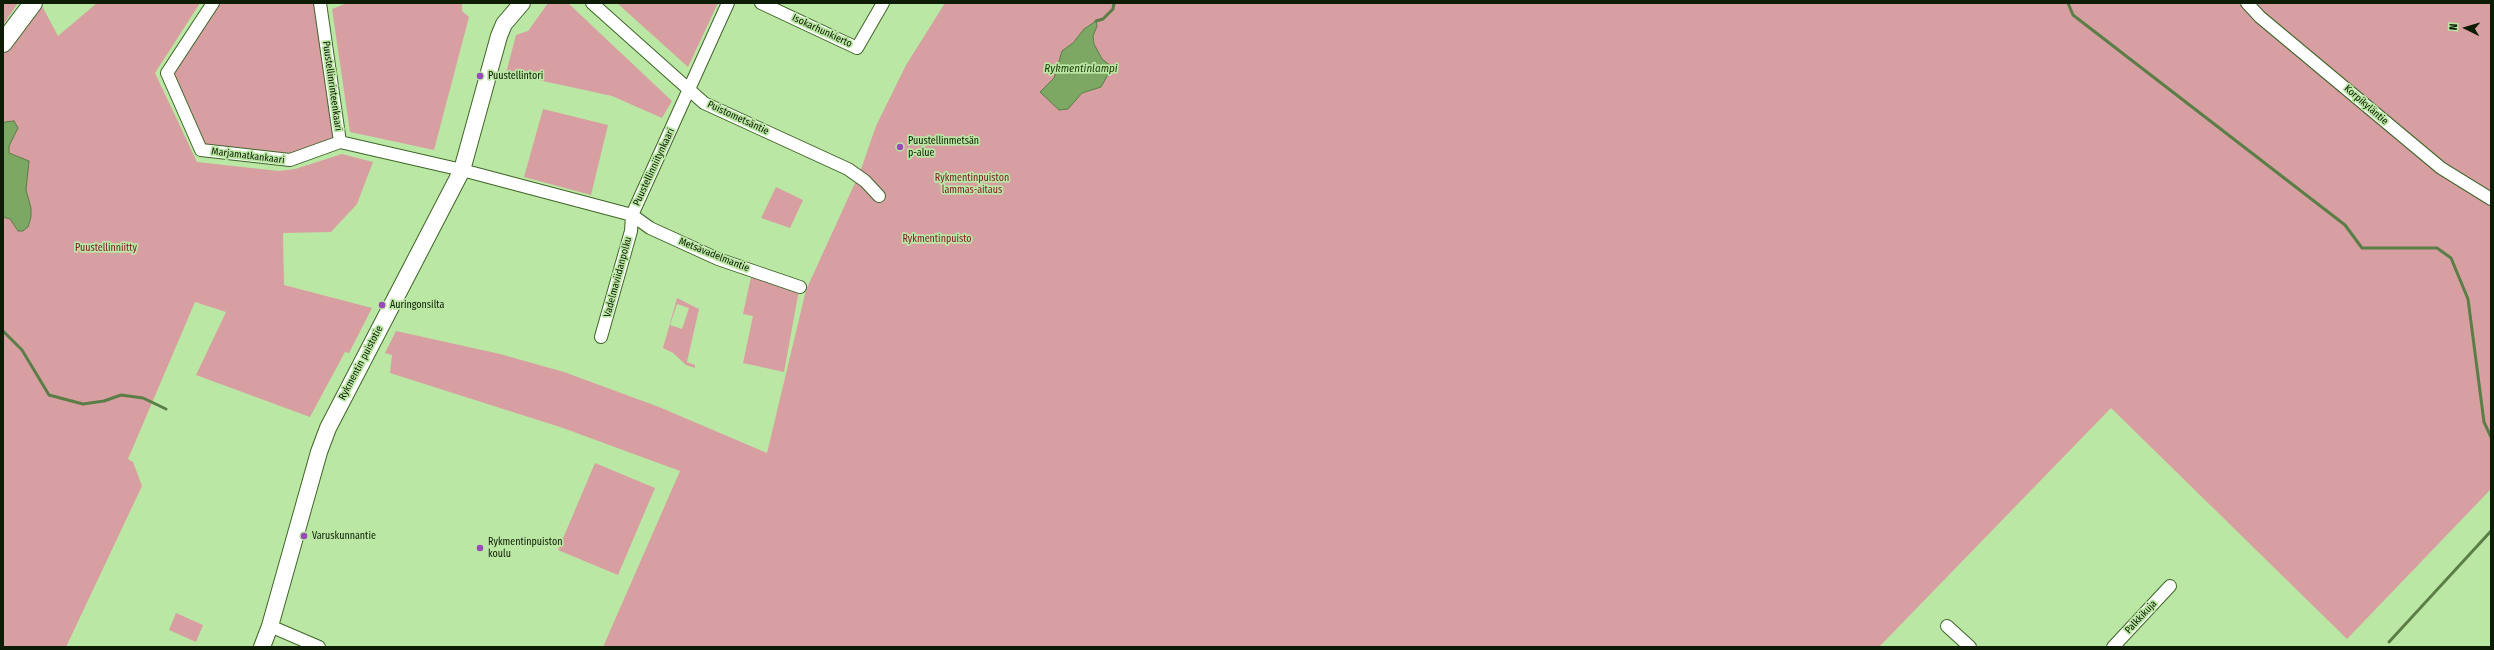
<!DOCTYPE html>
<html>
<head>
<meta charset="utf-8">
<style>
	body { margin:0 }
	#map { position:relative; width:2494px; height:650px; overflow:hidden; background:#bbe7a4; font-family:"Fira Sans Condensed",sans-serif }
	canvas { display:block }
	.frame { position:absolute; inset:0; border:4px solid #0d1c04; pointer-events:none }
	.north { position:absolute; left:2446px; top:8px; width:40px; height:40px; -webkit-text-stroke:3px #bbe7a4; paint-order:stroke; rotate:275deg; font-size:11px; font-weight:700; line-height:16px; text-align:center; color:#0d1c04 }
	.north::after { content:''; display:block; margin:auto; width:14px; height:18px; background:#0d1c04; clip-path:polygon(50% 0,100% 100%,50% 72%,0 100%) }
</style>
</head>
<body>
<div id="map">
<canvas width="2494" height="650"></canvas>
<div class="frame"></div>
<div class="north">N</div>
</div>
<script>
const ctx = document.querySelector('canvas').getContext('2d');
ctx.lineJoin = 'round';
function fill(path, color) {
  ctx.fillStyle = color;
  ctx.fill(path, 'evenodd');
}
function poly(rows) {
  const path = new Path2D();
  for (const r of rows) {
    path.moveTo(r[0], r[1]);
    for (let i = 2; i < r.length; i += 2) path.lineTo(r[i], r[i + 1]);
  }
  return path;
}
function stroke(path, color, width, dash) {
  ctx.strokeStyle = color;
  ctx.lineWidth = width;
  ctx.lineCap = dash ? 'butt' : 'round';
  ctx.setLineDash(dash || []);
  ctx.stroke(path);
}
function drawText(font, color, halo, rows, align = 'center') {
  ctx.font = font + ' "Fira Sans Condensed",sans-serif';
  ctx.lineWidth = 3.5;
  ctx.setLineDash([]);
  ctx.textBaseline = 'middle';
  ctx.strokeStyle = halo;
  ctx.fillStyle = color;
  for (const [text, x, y, turn = 0] of rows) {
    ctx.save();
    ctx.translate(x, y);
    ctx.rotate((+turn || 0) * Math.PI / 180);
    ctx.textAlign = isNaN(turn) ? turn : align;
    if (halo) ctx.strokeText(text, 0, 0);
    ctx.fillText(text, 0, 0);
    ctx.restore();
  }
}
fill(poly([
	[3,3,18,3,3,25],
	[97,3,200,3,155,73,197,162,279,171,295,169,342,154,373,162,357,204,331,232,283,233,284,285,372,308,349,353,345,352,310,417,196,375,226,312,195,302,128,459,133,462,142,486,66,647,3,647,3,55,41,4,58,36],
	[220,3,315,3,333,138,288,156,206,146,172,73],
	[347,3,462,3,462,11,469,17,434,150,350,132,332,9],
	[548,3,568,3,672,101,662,118,612,96,506,73,516,35,528,31],
	[617,3,718,3,688,67],
	[945,3,2491,3,2491,489,2347,639,2111,408,1879,647,603,647,680,471,563,428,390,373,392,355,385,353,396,331,500,354,564,372,659,407,767,453,806,290,860,172,876,126,906,65],
	[543,109,608,125,591,195,524,177],
	[776,187,803,200,790,228,761,218],
	[751,277,799,290,784,372,743,363,753,316,743,314],
	[677,298,699,309,687,362,695,365,695,368,686,365,673,353,663,348],
	[677,304,689,308,682,329,670,325],
	[595,463,655,488,618,575,558,550],
	[176,613,203,625,196,642,169,630]
]), '#d89fa2');
const water = poly([
	[1096,21,1097,26,1093,36,1094,44,1102,59,1111,66,1110,71,1101,87,1082,93,1068,109,1059,110,1040,92,1054,78,1062,51,1073,43,1084,29,1096,21],
	[14,121,18,128,9,146,9,153,29,161,26,190,31,208,31,217,28,227,23,231,18,231,10,219,3,217,3,124,5,122,14,121]
]);
fill(water, '#7ca864');
stroke(water, '#5b7e47', 1);
stroke(poly([
	[2068,3,2073,15,2345,225,2362,248,2437,248,2451,258,2468,299,2484,422,2491,437],
	[1096,21,1103,19,1113,9,1114,3],
	[3,331,22,350,49,395,83,404,104,401,121,395,143,398,166,409],
	[2389,642,2491,531]
]), '#5b7e47', 3);
const street = poly([
	[213,3,167,73,201,150,290,160,340,142],
	[320,3,340,142,462,170,632,215,728,3],
	[592,3,704,103,848,169,865,181,879,196],
	[761,3,857,48,883,3],
	[2247,3,2260,17,2441,168,2491,199],
	[601,337,631,231,632,215,650,228,718,259,800,287],
	[270,626,319,647],
	[1947,626,1970,647],
	[2113,647,2170,586]
]);
const secondary = poly([
	[262,647,270,626,319,452,328,428,462,170,499,36,504,24,522,3]
]);
const primary = poly([
	[3,43,33,3]
]);
stroke(street, '#3f6528', 14);
stroke(secondary, '#3f6528', 18);
stroke(primary, '#3f6528', 20);
stroke(street, '#fff', 12);
stroke(secondary, '#fff', 16);
stroke(primary, '#fff', 18);
for (const [x, y, r, color] of [
	[480,76,4,"#9949b8"],
	[900,147,4,"#9949b8"],
	[382,305,4,"#9949b8"],
	[304,536,4,"#9949b8"],
	[480,548,4,"#9949b8"]
]) {
  const dot = new Path2D();
  dot.arc(x, y, r, 0, 2 * Math.PI);
  ctx.fillStyle = color;
  ctx.fill(dot);
  stroke(dot, '#bbe7a4', 1.5);
}
drawText('10px', '#0d1c04', '#bbe7a4', [
	["Isokarhunkierto",822,31,25],
	["Puustellinrinteenkaari",332,86,82],
	["Korpikyläntie",2366,105,41],
	["Puistometsäntie",738,118,25],
	["Marjamatkankaari",248,156,7],
	["Puustellinniitynkaari",654,167,-65],
	["Metsävadelmantie",714,255,22],
	["Vadelmaviidanpolku",618,277,-75],
	["Rykmentin puistotie",361,363,-62],
	["Palkkikuja",2141,617,-47]
]);
drawText('10px', '#0d1c04', '#bbe7a4', [
	["Puustellintori",488,76],
	["Puustellinmetsän",908,141],
	["p-alue",908,153],
	["Auringonsilta",390,305],
	["Varuskunnantie",312,536],
	["Rykmentinpuiston",488,542],
	["koulu",488,554]
], 'left');
drawText('10px', '#801a2e', '#bbe7a4', [
	["Rykmentinpuiston",972,178],
	["lammas-aitaus",972,190],
	["Rykmentinpuisto",937,239],
	["Puustellinniitty",106,248]
]);
drawText('italic 11px', '#203d0c', '#bbe7a4', [
	["Rykmentinlampi",1081,69]
]);
</script>
</body>
</html>
